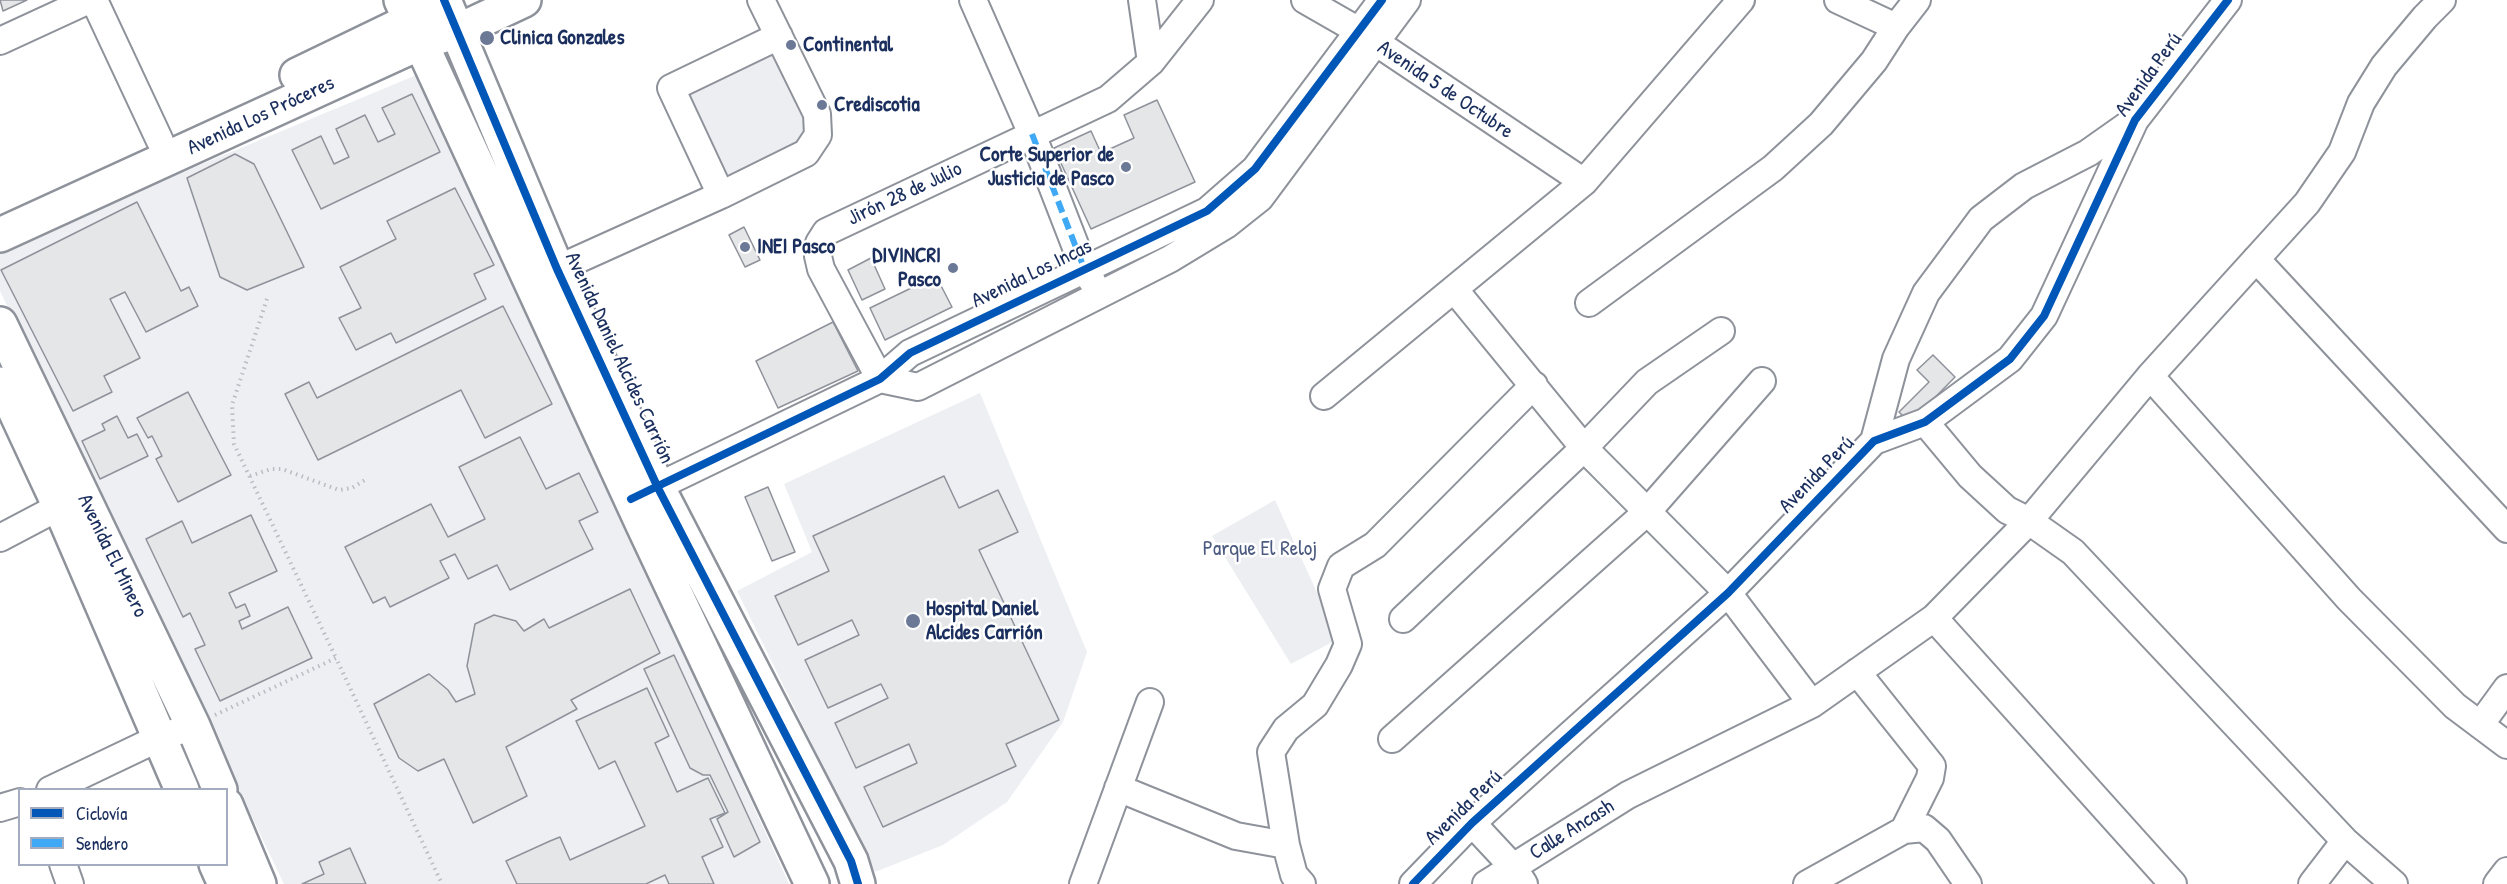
<!DOCTYPE html>
<html>
<head>
<meta charset="utf-8">
<style>
	body { margin:0 }
	#map { position:relative; width:2507px; height:884px; overflow:hidden; background:#fff; font-family:"Patrick Hand",sans-serif }
	canvas { display:block }
	.legend { position:absolute; left:18px; top:788px; width:210px; height:78px; box-sizing:border-box; background:#fff; border:2px solid #a4acbf; margin:0; padding:8px 10px; list-style:none; font-size:18px; color:#1b2f5e }
	.legend li { display:flex; align-items:center; gap:12px; height:30px }
	.legend b { width:30px; border:2px solid #a4acbf }
</style>
</head>
<body>
<div id="map">
<canvas width="2507" height="884"></canvas>
<ul class="legend">
<li><b style="height:8px;background:#0057b8"></b>Ciclovía</li>
<li><b style="height:8px;background:#3fa9f5"></b>Sendero</li>
</ul>
</div>
<script>
const ctx = document.querySelector('canvas').getContext('2d');
ctx.lineJoin = 'round';
function fill(path, color) {
  ctx.fillStyle = color;
  ctx.fill(path, 'evenodd');
}
function poly(rows) {
  const path = new Path2D();
  for (const r of rows) {
    path.moveTo(r[0], r[1]);
    for (let i = 2; i < r.length; i += 2) path.lineTo(r[i], r[i + 1]);
  }
  return path;
}
function stroke(path, color, width, dash) {
  ctx.strokeStyle = color;
  ctx.lineWidth = width;
  ctx.lineCap = dash ? 'butt' : 'round';
  ctx.setLineDash(dash || []);
  ctx.stroke(path);
}
function drawText(font, color, halo, rows, align = 'center') {
  ctx.font = font + ' "Patrick Hand",sans-serif';
  ctx.lineWidth = 5;
  ctx.setLineDash([]);
  ctx.textBaseline = 'middle';
  ctx.strokeStyle = halo;
  ctx.fillStyle = color;
  for (const [text, x, y, turn = 0] of rows) {
    ctx.save();
    ctx.translate(x, y);
    ctx.rotate((+turn || 0) * Math.PI / 180);
    ctx.textAlign = isNaN(turn) ? turn : align;
    if (halo) ctx.strokeText(text, 0, 0);
    ctx.fillText(text, 0, 0);
    ctx.restore();
  }
}
fill(poly([
	[419,74,789,884,284,884,0,291,0,248],
	[980,393,1087,652,1063,722,1007,802,943,845,875,872,737,591,812,552,784,484]
]), '#edeff3');
fill(poly([
	[776,52,811,115,805,143,746,176,723,176,688,94],
	[1275,500,1338,639,1291,664,1212,536]
]), '#edeef2');
const building = poly([
	[0,0,27,0,3,11,0,0],
	[412,94,440,152,321,209,292,150,321,136,334,164,349,157,336,129,365,115,378,142,395,134,382,108,412,94],
	[1157,100,1195,182,1091,229,1054,148,1091,131,1101,153,1134,138,1124,115,1157,100],
	[235,154,254,164,304,267,247,290,220,277,187,178,235,154],
	[455,188,494,265,474,274,486,299,396,343,391,333,356,350,339,318,361,308,340,267,396,239,387,221,455,188],
	[137,202,181,291,189,287,198,306,146,332,125,292,110,299,140,358,104,376,112,392,73,411,1,270,137,202],
	[744,227,760,260,745,267,729,235,744,227],
	[871,258,885,289,862,300,848,270,871,258],
	[936,276,952,307,885,340,870,308,936,276],
	[503,306,552,404,485,438,461,390,318,460,285,394,309,382,317,398,503,306],
	[833,322,858,371,778,408,756,361,833,322],
	[1933,355,1955,377,1910,423,1899,412,1929,382,1917,370,1933,355],
	[188,392,231,475,178,502,156,459,162,456,152,436,148,438,137,418,188,392],
	[117,416,128,438,137,434,148,456,100,479,82,441,105,430,102,424,117,416],
	[520,437,546,489,579,473,598,512,579,521,593,549,510,590,497,565,468,579,455,554,440,561,449,578,390,607,385,597,373,603,345,547,431,504,448,537,485,519,459,467,520,437],
	[944,476,959,508,998,490,1018,532,979,550,1059,720,1006,744,1016,766,883,827,864,787,917,763,909,744,856,768,835,723,888,698,881,684,828,708,805,660,859,635,852,620,798,645,775,596,829,571,813,536,944,476],
	[768,487,795,552,772,561,745,497,768,487],
	[251,515,277,571,229,593,236,608,245,604,250,616,239,621,242,629,288,607,312,658,220,701,195,649,205,645,190,613,183,617,146,539,182,521,192,543,251,515],
	[630,589,660,653,571,700,577,709,506,747,527,796,473,823,444,759,418,771,399,758,374,704,429,674,448,690,456,702,475,694,467,666,475,624,494,615,516,621,524,631,544,619,549,628,630,589],
	[674,655,760,842,734,857,717,819,728,812,710,775,703,775,690,768,644,669,674,655],
	[647,688,669,736,655,743,677,792,708,778,725,813,710,819,723,847,702,857,714,884,669,884,665,875,646,884,517,884,506,861,550,841,560,837,570,860,645,826,615,761,599,769,576,721,647,688],
	[350,848,366,884,302,884,324,874,319,862,350,848]
]);
fill(building, '#e5e6e8');
stroke(building, '#8e929a', 1.5);
const street = poly([
	[94,0,160,141],
	[973,0,1032,134,1084,268,1092,281],
	[1142,0,1151,62],
	[1305,0,1359,31,1584,182],
	[1838,0,1896,27,1917,0],
	[0,41,89,0],
	[721,195,671,88,779,36],
	[2256,259,2507,529],
	[557,269,721,195,806,153,818,135,817,114,761,0],
	[1454,289,1584,448,1728,593,1812,704],
	[1589,303,1773,168,1821,124,1874,61,1896,27],
	[2150,376,2349,599,2455,706,2507,745],
	[880,379,918,387,1170,259,1226,225,1260,198,1407,0],
	[880,379,821,269,818,256,819,243,826,232,1108,99,1151,62,1200,0],
	[1324,396,1584,182,1741,0],
	[1925,422,1970,476,2007,510,2029,521,2073,552,2345,841,2312,884],
	[1874,441,1896,359,1926,293,1981,219,2024,186,2088,153,2132,122],
	[642,494,880,379,910,353,1207,211,1255,169,1382,0],
	[0,538,74,499],
	[1403,619,1584,448,1647,382,1721,331],
	[1857,672,1932,766,1930,778,1904,830],
	[2480,725,2507,688],
	[1392,739,1647,512,1762,381],
	[1118,788,1236,836,1286,845],
	[50,790,159,738,193,726],
	[0,808,20,802],
	[1472,823,1513,867,1524,884],
	[2345,841,2394,884],
	[63,864,70,884],
	[1083,884,1150,702],
	[1302,884,1294,875,1286,845,1271,752,1286,729,1315,705,1339,665,1348,644,1332,589,1341,566,1375,545,1534,385],
	[1413,884,1472,823,1728,593,1874,441,1925,422,2010,359,2044,316,2135,120,2228,0],
	[1486,884,1628,795,1812,704,1934,618],
	[1807,884,1904,830,1924,828,1938,840,1968,884],
	[2173,884,1934,618,2029,521,2150,376,2307,203,2342,152,2361,103,2384,66,2425,17,2442,0],
	[2497,884,2507,871]
]);
const secondary = poly([
	[401,0,643,525,812,884],
	[444,0,557,269,658,488,851,861,858,884],
	[297,75,411,20,430,13],
	[0,235,422,42,458,31,524,0]
]);
const primary = poly([
	[0,324,193,726,220,790],
	[0,384,13,406,60,507,182,790],
	[226,805,259,884],
	[216,864,225,884]
]);
stroke(street, '#8e929a', 30);
stroke(secondary, '#8e929a', 38);
stroke(primary, '#8e929a', 38);
stroke(poly([
	[267,299,232,405,234,444,336,658],
	[250,476,271,469,282,469,339,490,352,488,368,478],
	[215,715,336,658,442,884]
]), '#b9bcc1', 4, [1.5, 4.5]);
stroke(street, '#fff', 26);
stroke(secondary, '#fff', 33);
stroke(primary, '#fff', 33);
stroke(poly([
	[1032,134,1084,268]
]), '#3fa9f5', 6, [12, 6]);
stroke(poly([
	[444,0,557,269,658,488,851,861,858,884],
	[631,499,880,379,910,353,1207,211,1255,169,1382,0],
	[1413,884,1472,823,1728,593,1874,441,1925,422,2010,359,2044,316,2135,120,2228,0]
]), '#0057b8', 8);
for (const [x, y, r, color] of [
	[487,38,8,"#6b7896"],
	[791,45,6,"#6b7896"],
	[822,105,6,"#6b7896"],
	[1126,167,6,"#6b7896"],
	[745,247,6,"#6b7896"],
	[953,268,6,"#6b7896"],
	[913,621,8,"#6b7896"]
]) {
  const dot = new Path2D();
  dot.arc(x, y, r, 0, 2 * Math.PI);
  ctx.fillStyle = color;
  ctx.fill(dot);
  stroke(dot, '#fff', 2);
}
drawText('bold 21px', '#1b2f5e', '#fff', [
	["Clinica Gonzales",500,38],
	["Continental",803,45],
	["Crediscotia",834,105],
	["Corte Superior de",1114,155,"right"],
	["Justicia de Pasco",1114,179,"right"],
	["INEI Pasco",757,247],
	["DIVINCRI",941,256,"right"],
	["Pasco",941,280,"right"],
	["Hospital Daniel",926,609],
	["Alcides Carrión",926,633]
], 'left');
drawText('21px', '#1b2f5e', '#fff', [
	["Avenida Perú",2149,75,-54],
	["Avenida 5 de Octubre",1445,90,34],
	["Avenida Los Próceres",261,116,-25],
	["Jirón 28 de Julio",905,194,-25],
	["Avenida Los Incas",1032,274,-26],
	["Avenida Daniel Alcides Carrión",619,358,65],
	["Avenida Perú",1817,475,-46],
	["Avenida El Minero",112,556,64],
	["Avenida Perú",1464,808,-44],
	["Calle Ancash",1572,830,-32]
]);
drawText('21px', '#4c5c80', '#fff', [
	["Parque El Reloj",1260,549]
]);
</script>
</body>
</html>
